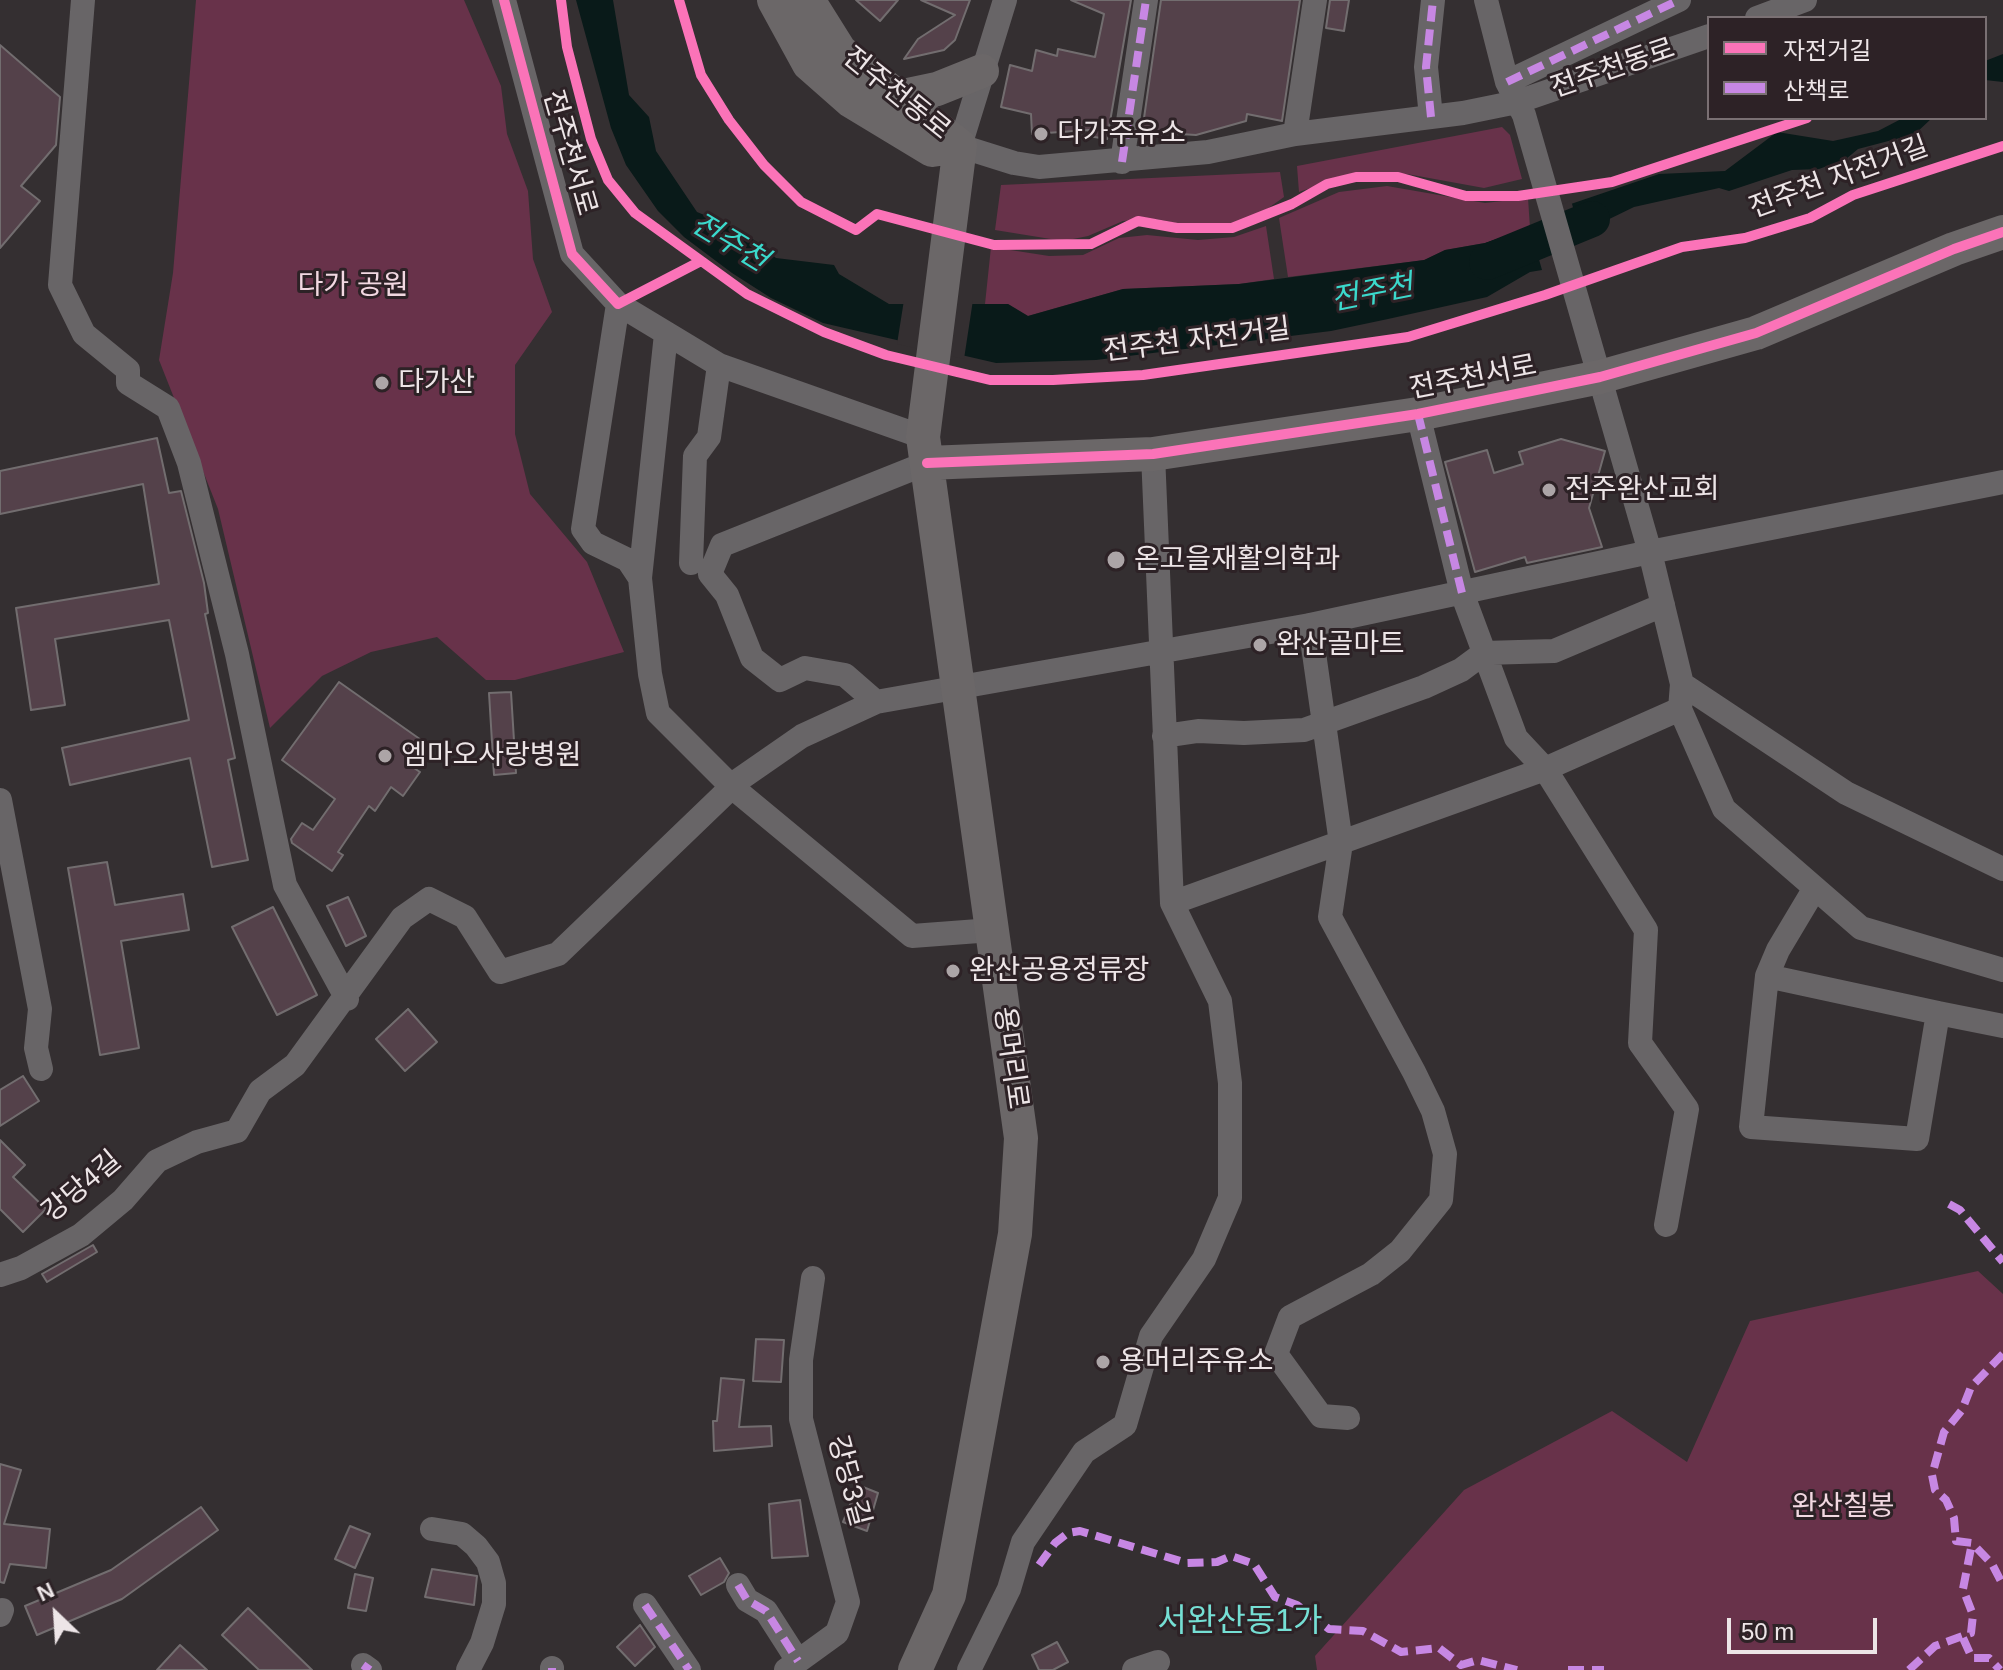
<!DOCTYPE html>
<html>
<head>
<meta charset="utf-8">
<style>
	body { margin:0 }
	#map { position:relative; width:2003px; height:1670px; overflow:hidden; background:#342f31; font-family:Arial,"Noto Sans KR",sans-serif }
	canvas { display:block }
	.legend { position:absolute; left:1707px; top:16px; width:280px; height:104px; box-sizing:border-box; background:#2d2226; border:2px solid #7a7073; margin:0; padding:10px 14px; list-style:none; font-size:24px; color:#ede5e7 }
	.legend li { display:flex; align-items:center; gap:16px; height:40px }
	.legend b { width:40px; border:2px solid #7a7073 }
	.north { position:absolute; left:16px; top:1574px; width:80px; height:80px; -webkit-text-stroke:6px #2d2226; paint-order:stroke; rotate:335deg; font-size:22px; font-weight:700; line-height:32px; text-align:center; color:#ede5e7 }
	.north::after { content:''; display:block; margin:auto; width:28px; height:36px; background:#ede5e7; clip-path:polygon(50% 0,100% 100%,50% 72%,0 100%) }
	.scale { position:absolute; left:1727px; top:1618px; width:150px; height:36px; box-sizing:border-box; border:4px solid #ede5e7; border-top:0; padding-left:10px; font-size:24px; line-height:28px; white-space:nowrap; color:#ede5e7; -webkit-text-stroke:6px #2d2226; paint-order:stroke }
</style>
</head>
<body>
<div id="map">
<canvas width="2003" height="1670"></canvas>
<ul class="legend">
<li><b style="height:10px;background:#fb73b8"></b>자전거길</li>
<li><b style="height:10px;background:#c787e3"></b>산책로</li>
</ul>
<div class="north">N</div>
<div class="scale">50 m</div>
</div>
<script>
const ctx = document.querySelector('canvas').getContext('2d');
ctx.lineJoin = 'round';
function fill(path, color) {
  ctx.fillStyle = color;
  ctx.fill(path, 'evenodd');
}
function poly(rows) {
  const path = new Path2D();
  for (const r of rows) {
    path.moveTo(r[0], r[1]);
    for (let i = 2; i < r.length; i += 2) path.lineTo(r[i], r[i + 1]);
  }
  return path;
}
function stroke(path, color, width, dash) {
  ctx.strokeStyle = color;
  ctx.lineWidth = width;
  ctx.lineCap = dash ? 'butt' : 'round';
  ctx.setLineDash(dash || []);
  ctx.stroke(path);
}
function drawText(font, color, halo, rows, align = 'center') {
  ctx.font = font + ' Arial,"Noto Sans KR",sans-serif';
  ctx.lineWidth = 6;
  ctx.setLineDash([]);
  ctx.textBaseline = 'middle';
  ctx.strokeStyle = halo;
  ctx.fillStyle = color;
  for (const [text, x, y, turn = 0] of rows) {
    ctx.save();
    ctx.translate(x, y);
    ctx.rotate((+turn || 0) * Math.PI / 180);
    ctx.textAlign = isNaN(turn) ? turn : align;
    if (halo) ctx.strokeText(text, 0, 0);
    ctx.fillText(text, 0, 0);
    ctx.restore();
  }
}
fill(poly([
	[196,0,464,0,501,86,507,134,528,191,533,259,552,312,515,365,515,434,530,494,587,562,624,652,515,680,486,680,437,637,371,652,322,676,270,728,218,509,159,360,173,273],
	[1502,127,1510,135,1522,179,1484,188,1407,174,1354,173,1299,192,1297,166],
	[1280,172,1284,197,1260,214,1235,224,1190,226,1157,219,1123,221,1088,236,1063,241,995,230,1001,185],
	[1387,186,1485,203,1528,198,1530,228,1485,243,1445,250,1425,260,1288,277,1279,218,1339,192],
	[1266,226,1274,279,1239,284,1123,289,1028,316,1008,304,985,304,991,247,1049,256,1083,255,1119,238,1147,235,1198,240,1234,237],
	[1978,1271,2003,1294,2003,1670,1317,1670,1315,1656,1464,1490,1612,1411,1687,1462,1750,1321]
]), '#68324a');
fill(poly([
	[576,0,613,0,629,95,649,117,656,151,697,212,743,231,776,258,834,265,839,274,889,304,1008,304,1028,316,1123,289,1239,284,1424,260,1445,250,1485,243,1530,228,1542,270,1530,272,1487,297,1388,319,1331,331,1096,360,996,363,823,323,771,298,732,273,684,237,658,211,626,165,611,128],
	[2003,54,2003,82,1985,80,1985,61],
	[1903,118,1932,118,1915,134,1858,149,1846,159,1819,169,1792,170,1729,191,1719,188,1634,207,1597,225,1575,242,1565,206,1659,174,1725,171,1777,132,1833,141,1878,131]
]), '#091a19');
fill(poly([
	[1571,200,1582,241,1575,246,1562,205],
	[904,300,973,300,964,359,897,344]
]), '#342f31');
stroke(poly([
	[1487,262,1592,219]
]), '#091a19', 36);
const building = poly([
	[856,0,898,0,880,21,856,0],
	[921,0,970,0,955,40,944,50,904,59,918,39,955,15,921,0],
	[1071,0,1131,0,1107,139,1088,136,1089,130,1032,134,1031,114,1001,107,1010,65,1032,71,1036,50,1057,56,1058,49,1095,57,1104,14,1071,0],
	[1161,0,1300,0,1282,121,1247,114,1246,121,1196,135,1164,133,1163,137,1142,132,1161,0],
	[1330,0,1349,0,1344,31,1326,28,1330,0],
	[0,45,60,97,56,145,21,186,40,201,0,248,0,45],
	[157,438,169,493,181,491,204,583,208,613,205,614,235,758,228,760,248,860,212,867,190,758,70,785,62,748,189,720,169,620,55,639,65,705,31,710,16,608,159,584,143,484,0,514,0,471,157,438],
	[1561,439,1605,451,1589,508,1602,547,1527,563,1525,557,1475,572,1445,462,1487,450,1494,473,1523,464,1519,452,1561,439],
	[339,682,424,742,408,764,420,772,403,796,391,787,375,811,369,806,338,852,343,855,332,871,292,843,291,839,302,823,313,830,335,799,282,760,339,682],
	[511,692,516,773,494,775,489,693,511,692],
	[107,862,115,905,183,894,189,930,121,941,139,1048,100,1055,68,868,107,862],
	[348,897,366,936,346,946,327,906,348,897],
	[273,907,317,995,277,1015,232,927,273,907],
	[408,1009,437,1042,405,1071,376,1039,408,1009],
	[23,1076,39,1101,0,1126,0,1090,23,1076],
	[0,1140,25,1165,13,1177,46,1209,23,1232,0,1209,0,1140],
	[93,1245,97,1252,47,1282,42,1274,93,1245],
	[756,1339,784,1340,781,1382,753,1381,756,1339],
	[721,1378,744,1380,739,1427,771,1426,772,1446,714,1451,713,1421,717,1421,721,1378],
	[0,1464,21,1470,4,1524,50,1529,46,1568,10,1564,4,1583,0,1582,0,1464],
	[858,1485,878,1493,867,1531,843,1522,858,1485],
	[800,1500,808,1556,772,1558,769,1504,800,1500],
	[201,1507,218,1530,122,1599,37,1635,25,1606,111,1570,201,1507],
	[350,1526,370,1534,355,1568,335,1559,350,1526],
	[720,1558,729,1573,724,1582,701,1595,689,1576,720,1558],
	[432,1569,477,1576,474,1605,425,1597,432,1569],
	[355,1574,373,1578,366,1611,348,1608,355,1574],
	[248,1608,312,1670,259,1670,222,1635,248,1608],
	[640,1625,655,1647,635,1666,617,1647,640,1625],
	[1057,1642,1068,1662,1053,1670,1039,1670,1032,1655,1057,1642],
	[180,1645,207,1670,157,1670,180,1645]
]);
fill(building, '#54414a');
stroke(building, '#726d6f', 2);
stroke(poly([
	[83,0,60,285,84,334,128,370,128,383,168,408,189,463,237,654,285,885,347,999],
	[504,0,572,254,618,304,719,365,923,437],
	[1005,0,960,146,1014,163,1039,167,1208,152,1295,134,1463,113,1517,102,1709,36],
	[1486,0,1507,82,1524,115,1650,552,1682,684,1680,709,1724,809,1861,928,2003,970],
	[1757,18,1805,0],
	[1507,82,1679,0],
	[1431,117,1426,67,1433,0],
	[1295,134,1315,0],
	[1122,162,1146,0],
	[618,304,583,529,593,543,628,560,640,578,650,674,658,713,732,787,912,936,992,930],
	[1418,414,1462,593,1516,738,1545,769,1680,709],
	[1153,454,1172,903,1545,769,1646,930,1640,1043,1687,1109,1666,1225],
	[691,563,695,456,709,437,719,365],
	[640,578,666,334],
	[1310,625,1341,843,1330,917,1414,1072,1433,1111,1445,1154,1441,1200,1400,1251,1371,1274,1290,1317,1276,1354,1321,1416,1348,1418],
	[1682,684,1846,793,2003,869],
	[876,702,845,675,805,668,780,680,752,658,727,595,710,574,722,545,927,463],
	[1164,736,1198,731,1244,733,1304,730,1424,687,1461,670,1484,653,1554,651,1663,605],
	[0,800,40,1009,36,1048,41,1069],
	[1767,976,1938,1013,1917,1139,1751,1127,1767,976,1778,950,1815,888],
	[1938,1013,2003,1026],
	[0,1275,21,1268,81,1235,123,1200,157,1161,197,1142,237,1131,260,1091,295,1065,402,918,429,899,465,917,500,972,558,954,740,779,802,736,876,702,1310,625,1650,552,2003,482],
	[432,1529,462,1534,476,1546,488,1562,494,1583,494,1604,482,1643,468,1670],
	[738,1585,747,1600,766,1611,798,1661],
	[645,1605,689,1670],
	[0,1615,2,1610],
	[363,1665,370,1670],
	[552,1668,552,1670],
	[786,1670,837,1633,848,1602,801,1419,801,1360,813,1278],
	[969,1670,1009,1589,1023,1542,1084,1452,1125,1425,1151,1336,1204,1259,1230,1198,1230,1083,1220,1001,1172,903],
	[1134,1670,1158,1662]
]), '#686567', 24);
stroke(poly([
	[774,0,809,64,851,101,932,150,960,146],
	[808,0,840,51,960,146],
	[899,97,937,89,982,71],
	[927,463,1153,454,1418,414,1600,377,1756,333,1954,249,2003,232],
	[915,1670,949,1595,1015,1234,1021,1138,923,437,960,146]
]), '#6b6768', 34);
stroke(poly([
	[1507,82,1679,0],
	[1431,117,1426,67,1433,0],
	[1122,162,1146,0],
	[1418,414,1462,593],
	[1949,1204,1960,1210,2003,1262],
	[2003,1354,1971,1387,1962,1410,1944,1432,1932,1475,1935,1490,1946,1500,1954,1518,1956,1541,1972,1543,1992,1564,2003,1585],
	[1039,1565,1055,1543,1068,1533,1080,1531,1187,1563,1217,1562,1231,1556,1254,1564,1275,1597,1297,1605,1329,1629,1363,1631,1401,1652,1439,1648,1461,1665,1478,1660,1517,1670],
	[738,1585,747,1600,766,1611,798,1661],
	[645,1605,689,1670],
	[1963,1638,1972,1658,1989,1658,2000,1670],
	[363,1665,370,1670],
	[552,1668,552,1670],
	[1568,1670,1604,1670],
	[1909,1670,1935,1646,1971,1633,1973,1615,1963,1589,1972,1543]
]), '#c787e3', 8, [16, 8]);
stroke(poly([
	[504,0,572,254,618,304,701,261],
	[561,0,567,47,591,139,608,180,635,213,747,294,824,332,886,355,990,380,1053,380,1143,375,1408,337,1545,295,1682,247,1745,238,1810,218,1853,195,2003,146],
	[679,0,701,75,729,120,764,165,801,202,856,230,877,214,994,245,1091,244,1138,221,1177,228,1232,228,1292,204,1327,184,1356,177,1398,177,1466,196,1518,196,1612,182,1807,118],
	[927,463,1153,454,1418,414,1600,377,1756,333,1954,249,2003,232]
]), '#fb73b8', 10);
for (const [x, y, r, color] of [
	[1041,134,8,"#aca5a7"],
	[382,383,8,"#aca5a7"],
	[1549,490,8,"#aca5a7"],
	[1116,560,10,"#aca5a7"],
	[1260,645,8,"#aca5a7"],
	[385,756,8,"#aca5a7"],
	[953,971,8,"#aca5a7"],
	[1103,1362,8,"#aca5a7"]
]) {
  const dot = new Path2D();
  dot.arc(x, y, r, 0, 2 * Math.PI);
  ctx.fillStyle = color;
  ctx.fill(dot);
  stroke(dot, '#2d2226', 3);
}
drawText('28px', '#ede5e7', '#2d2226', [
	["전주천동로",1613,69,-19],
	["전주천동로",896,94,39],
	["전주천서로",569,153,74],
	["전주천 자전거길",1839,178,-20],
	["전주천 자전거길",1197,341,-7],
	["전주천서로",1473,378,-11],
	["용머리로",1010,1058,82],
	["강당4길",82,1187,-40],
	["강당3길",848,1481,75]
]);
drawText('28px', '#ede5e7', '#2d2226', [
	["다가주유소",1057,134],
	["다가산",398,383],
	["전주완산교회",1565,490],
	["온고을재활의학과",1134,560],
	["완산골마트",1276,645],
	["엠마오사랑병원",401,756],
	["완산공용정류장",969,971],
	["용머리주유소",1119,1362]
], 'left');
drawText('28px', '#f2d8e1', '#2d2226', [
	["다가 공원",353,286],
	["완산칠봉",1843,1507]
]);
drawText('italic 30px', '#3bd9cc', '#2d2226', [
	["전주천",729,243,31],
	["전주천",1372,294,-11]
]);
drawText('32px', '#75dfd4', '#2d2226', [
	["서완산동1가",1240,1622]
]);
</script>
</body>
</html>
